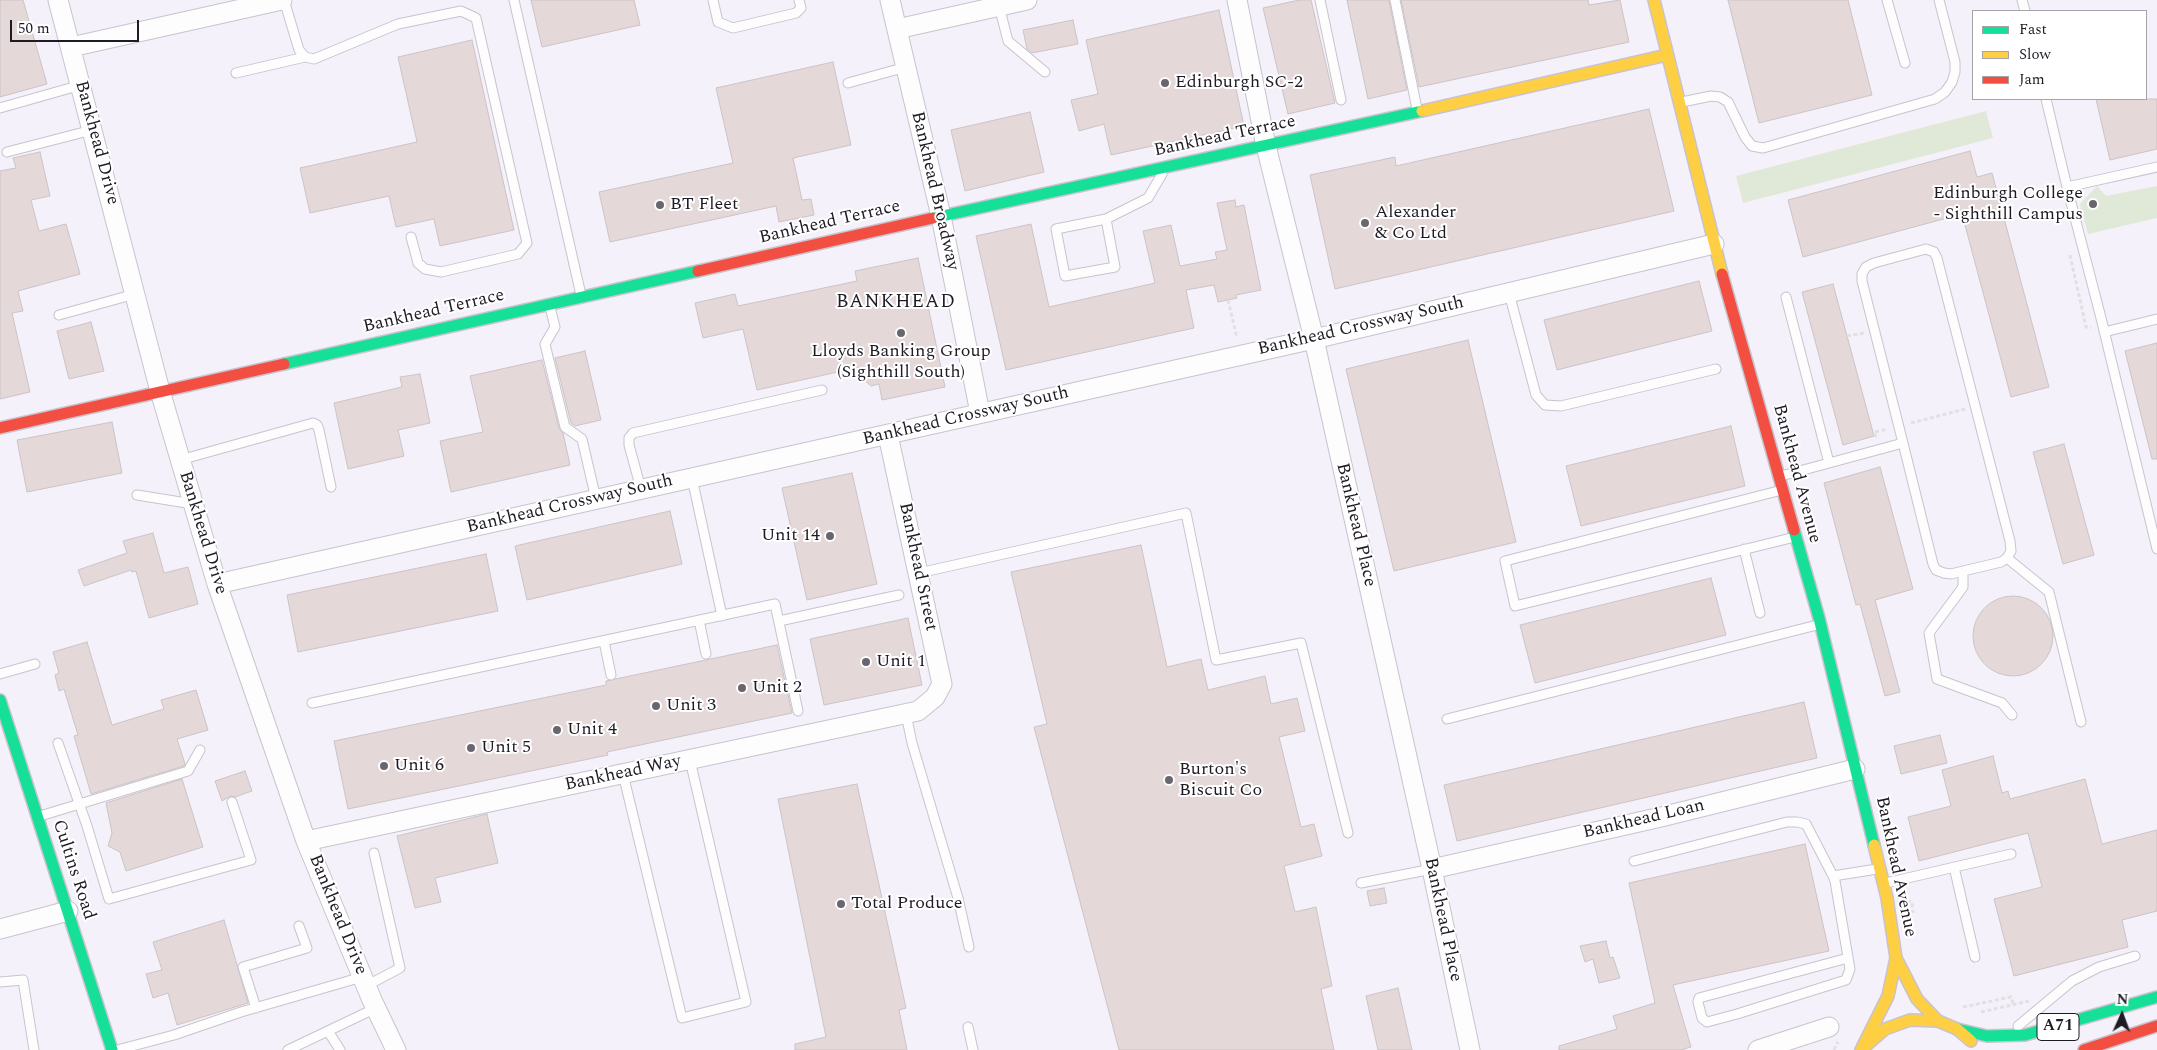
<!DOCTYPE html>
<html>
<head>
<meta charset="utf-8">
<style>
	body { margin:0 }
	#map { position:relative; width:2157px; height:1050px; overflow:hidden; background:#f5f1fa; font-family:Spectral,serif }
	canvas { display:block }
	.legend { position:absolute; left:1972px; top:10px; width:175px; height:90px; box-sizing:border-box; background:#fff; border:1px solid #a5a4a8; margin:0; padding:6px 9px; list-style:none; font-size:15px; color:#1f1b25 }
	.legend li { display:flex; align-items:center; gap:10px; height:25px }
	.legend b { width:25px; border:1px solid #a5a4a8 }
	.north { position:absolute; left:2097px; top:990px; width:50px; height:50px; -webkit-text-stroke:4px #fff; paint-order:stroke; rotate:2deg; font-size:14px; font-weight:700; line-height:20px; text-align:center; color:#1f1b25 }
	.north::after { content:''; display:block; margin:auto; width:18px; height:22px; background:#1f1b25; clip-path:polygon(50% 0,100% 100%,50% 72%,0 100%) }
	.scale { position:absolute; left:10px; top:20px; width:129px; height:22px; box-sizing:border-box; border:2px solid #1f1b25; border-top:0; padding-left:6px; font-size:15px; line-height:18px; white-space:nowrap; color:#1f1b25; -webkit-text-stroke:4px #fff; paint-order:stroke }
</style>
</head>
<body>
<div id="map">
<canvas width="2157" height="1050"></canvas>
<ul class="legend">
<li><b style="height:6px;background:#16e098"></b>Fast</li>
<li><b style="height:6px;background:#ffcf43"></b>Slow</li>
<li><b style="height:6px;background:#f24e42"></b>Jam</li>
</ul>
<div class="north">N</div>
<div class="scale">50 m</div>
</div>
<script>
const ctx = document.querySelector('canvas').getContext('2d');
ctx.lineJoin = 'round';
function fill(path, color) {
  ctx.fillStyle = color;
  ctx.fill(path, 'evenodd');
}
function poly(rows) {
  const path = new Path2D();
  for (const r of rows) {
    if (r.length === 3) {
      path.moveTo(r[0] + r[2], r[1]);
      path.arc(r[0], r[1], r[2], 0, 2 * Math.PI);
      continue;
    }
    path.moveTo(r[0], r[1]);
    for (let i = 2; i < r.length; i += 2) path.lineTo(r[i], r[i + 1]);
  }
  return path;
}
function stroke(path, color, width, dash) {
  ctx.strokeStyle = color;
  ctx.lineWidth = width;
  ctx.lineCap = dash ? 'butt' : 'round';
  ctx.setLineDash(dash || []);
  ctx.stroke(path);
}
function drawText(font, color, halo, rows, align = 'center') {
  ctx.font = font + ' Spectral,serif';
  ctx.lineWidth = 4;
  ctx.setLineDash([]);
  ctx.textBaseline = 'middle';
  ctx.strokeStyle = halo;
  ctx.fillStyle = color;
  for (const [text, x, y, turn = 0] of rows) {
    ctx.save();
    ctx.translate(x, y);
    ctx.rotate((+turn || 0) * Math.PI / 180);
    ctx.textAlign = isNaN(turn) ? turn : align;
    if (halo) ctx.strokeText(text, 0, 0);
    ctx.fillText(text, 0, 0);
    ctx.restore();
  }
}
fill(poly([
	[1986,111,1993,138,1743,203,1736,176],
	[2097,186,2106,196,2157,186,2157,218,2088,234,2080,204]
]), '#e0e8d7');
const building = poly([
	[0,0,23,0,47,84,0,97,0,0],
	[531,0,634,0,640,25,542,47,531,0],
	[1299,0,1311,0,1335,103,1288,114,1263,8,1299,0],
	[1347,0,1389,0,1407,90,1368,99,1347,0],
	[1401,0,1588,0,1589,5,1620,0,1629,42,1419,87,1401,0],
	[1728,0,1848,0,1872,95,1759,123,1728,0],
	[1219,10,1244,126,1111,155,1104,124,1079,131,1071,100,1098,94,1086,40,1219,10],
	[1073,20,1078,44,1032,53,1027,49,1023,30,1073,20],
	[472,40,514,230,440,246,434,219,396,227,389,196,310,213,300,168,417,142,398,57,472,40],
	[833,62,851,145,793,158,802,200,811,199,814,215,779,222,776,206,610,242,599,192,733,163,716,88,833,62],
	[2096,99,2157,99,2157,149,2110,160,2096,99],
	[1649,109,1674,211,1335,289,1310,175,1395,157,1396,166,1649,109],
	[1030,112,1044,172,965,191,951,130,1030,112],
	[1970,151,1977,177,1992,173,2049,387,2011,397,1962,214,1803,257,1788,200,1970,151],
	[40,152,50,196,31,200,39,231,66,224,80,274,18,291,23,311,12,313,30,392,0,399,0,171,16,168,13,158,40,152],
	[1235,200,1236,207,1244,205,1261,290,1236,295,1237,298,1218,302,1214,285,1186,290,1194,328,1006,370,976,236,1031,224,1049,307,1155,283,1143,231,1171,225,1180,266,1217,259,1215,252,1227,250,1217,203,1235,200],
	[918,258,945,387,882,400,879,384,871,386,862,378,860,367,757,390,743,329,703,338,695,303,735,294,738,306,857,281,855,271,918,258],
	[1699,281,1712,331,1557,370,1544,320,1699,281],
	[1833,284,1874,436,1843,445,1802,292,1833,284],
	[91,322,104,371,69,379,57,331,91,322],
	[1468,340,1516,542,1394,571,1346,369,1468,340],
	[2157,343,2157,459,2152,459,2125,351,2157,343],
	[585,351,601,420,575,426,571,423,555,358,585,351],
	[542,360,559,428,563,433,570,465,451,492,440,441,483,432,470,376,542,360],
	[420,374,430,423,398,430,404,456,348,469,334,403,402,387,400,377,420,374],
	[112,422,122,473,27,492,17,440,112,422],
	[1731,426,1745,486,1581,526,1566,466,1731,426],
	[2064,444,2094,555,2063,564,2033,452,2064,444],
	[1880,467,1913,589,1875,600,1900,692,1885,696,1860,604,1856,605,1824,483,1880,467],
	[852,473,877,584,807,600,782,488,852,473],
	[670,511,682,564,527,600,515,546,670,511],
	[153,533,164,573,188,567,198,604,149,618,136,571,132,572,131,570,84,586,78,570,127,553,123,541,153,533],
	[1141,545,1167,667,1201,659,1208,690,1265,676,1271,704,1297,698,1305,731,1279,737,1301,827,1314,824,1322,856,1284,866,1295,912,1316,907,1332,986,1321,989,1334,1050,1119,1050,1034,727,1047,724,1011,572,1141,545],
	[486,554,498,611,298,652,287,595,486,554],
	[1711,578,1726,635,1535,683,1520,625,1711,578],
	[2013,636,40],
	[908,618,922,685,824,705,810,639,908,618],
	[87,642,112,725,164,709,161,700,196,690,208,730,177,739,185,764,184,766,91,794,74,736,78,735,64,689,59,691,55,675,59,673,53,652,87,642],
	[777,645,792,713,607,752,608,755,348,809,334,741,606,685,606,681,777,645],
	[1804,702,1817,758,1457,841,1444,785,1804,702],
	[1940,735,1947,763,1901,774,1894,746,1940,735],
	[1993,756,2002,793,2008,791,2010,799,2085,779,2102,844,2157,830,2157,911,2122,920,2128,947,2014,976,1994,899,2042,887,2028,833,1919,861,1908,817,1951,806,1942,770,1993,756],
	[245,771,252,791,235,797,230,796,222,801,215,781,245,771],
	[182,779,203,847,126,871,120,852,108,846,112,833,106,803,182,779],
	[857,784,906,1008,899,1010,907,1050,795,1050,795,1044,826,1037,778,799,857,784],
	[487,814,498,863,435,878,441,902,415,908,397,836,487,814],
	[1805,844,1829,951,1673,985,1691,1047,1681,1050,1559,1050,1559,1046,1617,1029,1613,1016,1655,1003,1629,883,1805,844],
	[1384,888,1387,903,1370,906,1367,891,1384,888],
	[224,920,248,1003,177,1025,168,993,153,998,146,974,162,970,153,942,224,920],
	[1606,941,1610,958,1613,957,1620,978,1599,983,1593,959,1585,962,1580,946,1606,941],
	[1398,988,1412,1050,1378,1050,1366,996,1398,988]
]);
fill(building, '#e4d8d8');
stroke(building, '#cbc3c5', 1);
const lane = poly([
	[284,0,299,50,305,57,314,59,398,24,461,11,476,18,527,243,518,254,441,272,425,269,418,263,411,237],
	[514,0,581,295],
	[713,0,718,22,733,28,796,13,801,8,799,0],
	[1320,0,1341,100],
	[1395,0,1417,109],
	[1887,0,1905,63],
	[2022,0,2025,11],
	[999,6,1008,41,1045,72],
	[236,73,305,57],
	[848,83,906,67],
	[2046,99,2067,187,2157,167],
	[1682,102,1711,96,1720,97,1728,102,1745,137,1752,146,1763,148,1935,99,1945,92,1952,82,1955,72,1955,62,1939,0],
	[0,108,81,85],
	[7,152,92,130],
	[2067,187,2101,318,2157,549],
	[1106,219,1115,267,1065,276,1056,229,1106,219,1148,198,1162,174],
	[1509,293,1536,395,1545,405,1561,406,1716,369],
	[1786,297,1829,463],
	[550,307,555,327,545,344,565,427,582,439,596,499],
	[59,315,135,294],
	[2104,332,2157,319],
	[180,460,313,423,317,425,319,430,331,487],
	[1781,476,1903,443,1862,281,1862,274,1866,267,1874,263,1926,249,1934,252,1937,258,2010,541,2011,551,2007,558,2001,562,1951,574,1944,573,1936,570,1933,564,1903,443],
	[692,478,722,616],
	[641,489,629,445,629,438,633,433,822,390],
	[1782,490,1505,561,1515,606,1795,537],
	[137,495,193,504],
	[1744,549,1760,613],
	[2007,558,2049,592,2081,722],
	[1963,571,1963,587,1929,633,1937,679,2002,703,2012,715],
	[919,573,1186,513,1216,660,1301,643,1348,833],
	[699,620,706,654],
	[779,621,899,595],
	[604,641,611,675],
	[0,674,35,664],
	[312,703,775,604,798,711],
	[906,714,912,743,958,898,969,947],
	[1447,719,1817,625],
	[58,743,87,826,109,899,251,860,232,802],
	[623,774,682,1018,746,1002,690,760],
	[40,816,188,771,200,750],
	[1634,861,1787,822,1797,822,1806,824,1833,876],
	[1954,867,1975,957],
	[1361,883,1432,869],
	[1886,883,2011,854],
	[1848,958,1699,998,1698,1002,1702,1018,1707,1022,1737,1014,1846,980,1850,969,1835,881,1833,876,1877,869],
	[0,982,23,980,34,1050],
	[366,986,400,968,374,853],
	[256,1008,243,967,307,948,299,926],
	[2018,1026,2072,981,2099,967,2135,956],
	[968,1027,973,1050],
	[328,1031,340,1050],
	[117,1050,174,1035,241,1012,362,977],
	[288,1050,376,1008]
]);
const street = poly([
	[58,0,160,391,217,584,306,841,372,1000,396,1050],
	[890,0,941,216,980,413],
	[1237,0,1266,146,1314,339,1432,869,1470,1050],
	[897,29,1027,0],
	[71,47,282,0],
	[217,584,1314,339,1714,244],
	[306,841,918,711,935,697,942,684,888,435],
	[1432,869,1661,817,1855,769],
	[0,929,68,911],
	[1758,1050,1829,1027]
]);
const fast = poly([
	[933,218,1422,111],
	[284,364,698,271],
	[1794,530,1819,618,1874,845],
	[0,700,112,1050],
	[1957,1029,1987,1036,2025,1035,2157,997]
]);
const slow = poly([
	[1654,0,1722,274],
	[1422,111,1667,55],
	[1896,958,1917,999,1938,1021],
	[1862,1048,1888,996,1896,958,1887,898,1874,845],
	[1861,1050,1885,1029,1910,1020,1938,1021,1957,1029,1971,1041]
]);
const jam = poly([
	[698,271,933,218],
	[1722,274,1794,530],
	[0,428,284,364],
	[2084,1050,2157,1026]
]);
stroke(lane, '#c8c3cd', 11);
stroke(street, '#c8c3cd', 21);
stroke(fast, '#c8c3cd', 14);
stroke(slow, '#c8c3cd', 14);
stroke(jam, '#c8c3cd', 14);
stroke(poly([
	[2070,255,2086,327,2091,328],
	[1228,300,1237,338],
	[1847,336,1864,333],
	[1911,423,1965,409],
	[1876,437,1874,432,1888,429],
	[1907,901,1912,902,1913,913],
	[1963,1007,2011,997,2013,1003],
	[1981,1012,2029,1001],
	[1834,1050,1838,1042]
]), '#e1e0e3', 3, [4, 2.5]);
stroke(lane, '#fefdfe', 9);
stroke(street, '#fefdfe', 19);
stroke(fast, '#16e098', 11);
stroke(slow, '#ffcf43', 11);
stroke(jam, '#f24e42', 11);
for (const [x, y, r, color] of [
	[1165,83,5,"#6a6670"],
	[2093,204,5,"#6a6670"],
	[660,205,5,"#6a6670"],
	[1365,223,5,"#6a6670"],
	[901,333,5,"#6a6670"],
	[830,536,5,"#6a6670"],
	[866,662,5,"#6a6670"],
	[742,688,5,"#6a6670"],
	[656,706,5,"#6a6670"],
	[557,730,5,"#6a6670"],
	[471,748,5,"#6a6670"],
	[384,766,5,"#6a6670"],
	[1169,780,5,"#6a6670"],
	[841,904,5,"#6a6670"]
]) {
  const dot = new Path2D();
  dot.arc(x, y, r, 0, 2 * Math.PI);
  ctx.fillStyle = color;
  ctx.fill(dot);
  stroke(dot, '#fff', 2);
}
for (const [x, y, w] of [
	[2058,1027,42]
]) {
  const box = new Path2D();
  box.roundRect(x - w / 2, y - 13.5, w, 27, 4);
  ctx.fillStyle = '#fff';
  ctx.fill(box);
  stroke(box, '#1f1b25', 1);
}
drawText('bold 16px', '#1f1b25', null, [
	["A71",2058,1027]
]);
drawText('18px', '#1f1b25', '#fff', [
	["Edinburgh SC-2",1175,83],
	["Edinburgh College",2083,194,"right"],
	["- Sighthill Campus",2083,215,"right"],
	["BT Fleet",670,205],
	["Alexander",1375,213],
	["& Co Ltd",1375,234],
	["Lloyds Banking Group",901,352,"center"],
	["(Sighthill South)",901,373,"center"],
	["Unit 14",820,536,"right"],
	["Unit 1",876,662],
	["Unit 2",752,688],
	["Unit 3",666,706],
	["Unit 4",567,730],
	["Unit 5",481,748],
	["Unit 6",394,766],
	["Burton's",1179,770],
	["Biscuit Co",1179,791],
	["Total Produce",851,904]
], 'left');
drawText('18px', '#1f1b25', '#fff', [
	["Bankhead Terrace",1225,137,-12],
	["Bankhead Drive",96,143,75],
	["Bankhead Broadway",934,191,77],
	["Bankhead Terrace",830,223,-13],
	["Bankhead Terrace",434,312,-13],
	["Bankhead Crossway South",1361,327,-13],
	["Bankhead Crossway South",966,417,-13],
	["Bankhead Avenue",1796,474,75],
	["Bankhead Crossway South",570,505,-13],
	["Bankhead Place",1355,525,77],
	["Bankhead Drive",202,533,73],
	["Bankhead Street",917,567,78],
	["Bankhead Way",623,774,-12],
	["Bankhead Loan",1644,820,-13],
	["Bankhead Avenue",1895,867,78],
	["Cultins Road",73,870,72],
	["Bankhead Drive",337,915,68],
	["Bankhead Place",1442,920,78]
]);
ctx.letterSpacing = '1px';
drawText('19px', '#1f1b25', '#fff', [
	["BANKHEAD",896,303]
]);
ctx.letterSpacing = '0px';
</script>
</body>
</html>
